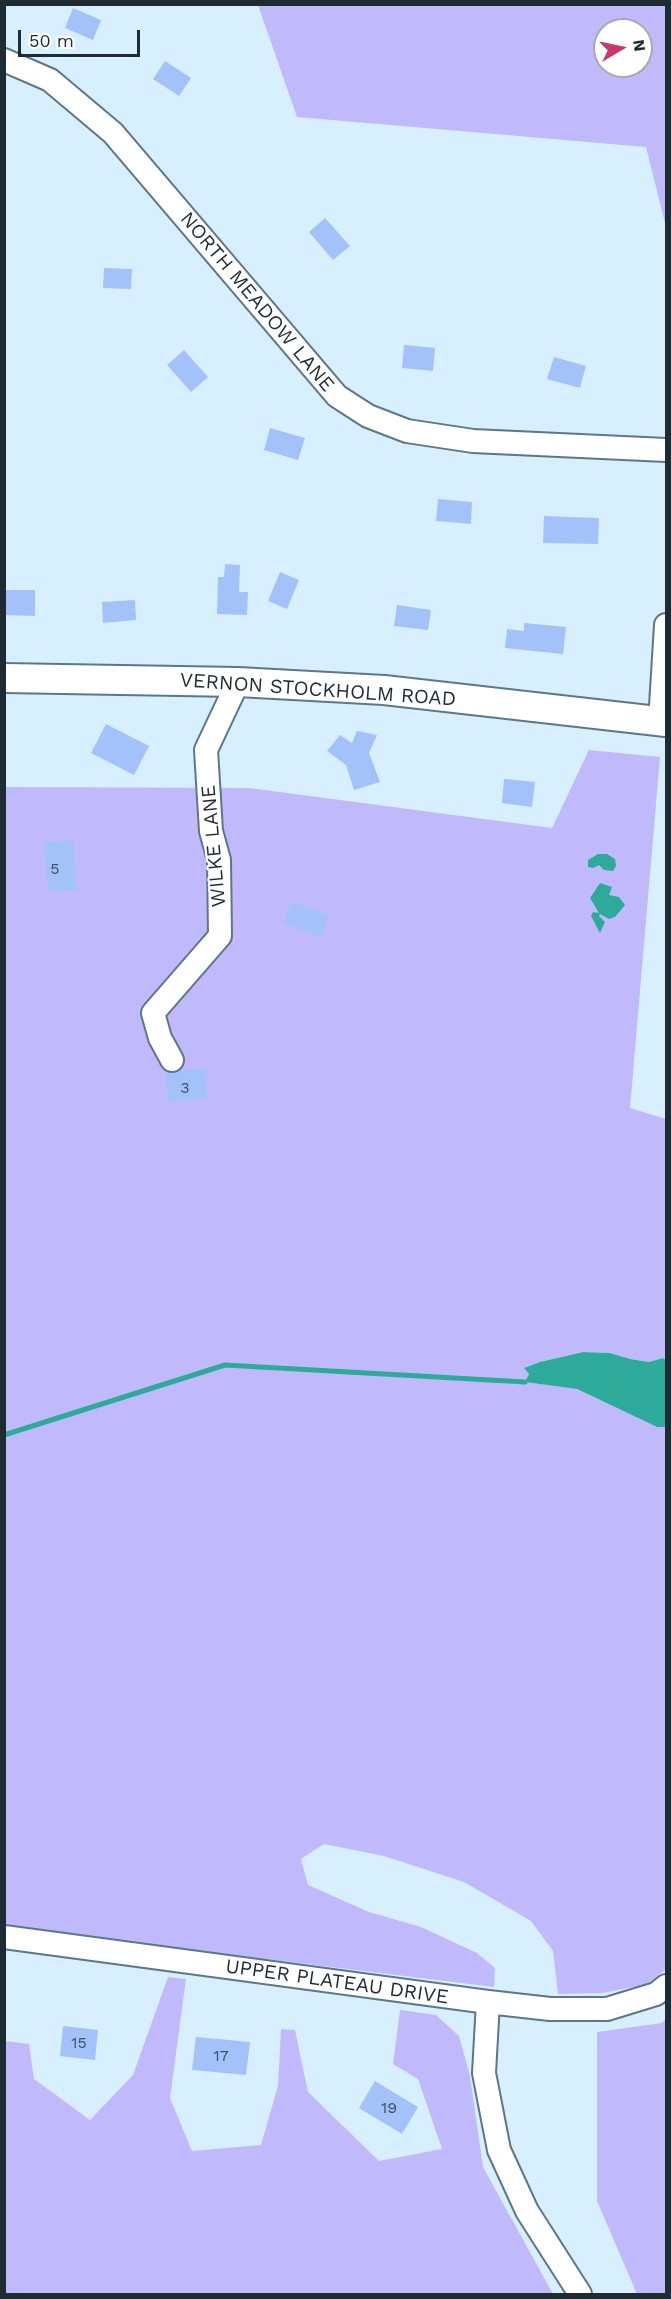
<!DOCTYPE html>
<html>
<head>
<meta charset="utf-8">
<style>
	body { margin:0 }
	#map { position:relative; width:671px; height:2299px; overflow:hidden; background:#d7efff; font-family:"Work Sans",sans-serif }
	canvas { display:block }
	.frame { position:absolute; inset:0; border:6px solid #1f2b32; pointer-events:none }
	.north { position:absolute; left:593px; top:18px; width:60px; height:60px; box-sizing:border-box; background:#fff; border:2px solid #a5aaad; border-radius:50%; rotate:81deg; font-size:16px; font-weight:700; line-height:24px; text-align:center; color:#1f2b32 }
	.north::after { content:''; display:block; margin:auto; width:21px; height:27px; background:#c83a64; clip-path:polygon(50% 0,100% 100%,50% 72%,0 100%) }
	.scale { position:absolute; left:18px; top:30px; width:122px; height:27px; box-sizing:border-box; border:3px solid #1f2b32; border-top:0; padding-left:8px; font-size:18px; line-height:21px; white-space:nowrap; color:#1f2b32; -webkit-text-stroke:4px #fff; paint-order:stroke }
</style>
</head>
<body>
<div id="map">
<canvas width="671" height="2299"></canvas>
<div class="frame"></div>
<div class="north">N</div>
<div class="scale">50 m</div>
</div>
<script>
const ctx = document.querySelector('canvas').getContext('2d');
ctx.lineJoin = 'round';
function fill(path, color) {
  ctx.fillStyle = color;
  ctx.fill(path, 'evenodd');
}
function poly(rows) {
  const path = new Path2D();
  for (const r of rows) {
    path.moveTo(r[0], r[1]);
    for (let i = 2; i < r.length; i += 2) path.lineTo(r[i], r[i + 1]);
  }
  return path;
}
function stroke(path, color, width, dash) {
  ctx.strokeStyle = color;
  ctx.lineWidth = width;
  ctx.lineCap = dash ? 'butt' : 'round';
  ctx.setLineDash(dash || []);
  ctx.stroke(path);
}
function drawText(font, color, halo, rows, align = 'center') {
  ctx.font = font + ' "Work Sans",sans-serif';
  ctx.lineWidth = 4.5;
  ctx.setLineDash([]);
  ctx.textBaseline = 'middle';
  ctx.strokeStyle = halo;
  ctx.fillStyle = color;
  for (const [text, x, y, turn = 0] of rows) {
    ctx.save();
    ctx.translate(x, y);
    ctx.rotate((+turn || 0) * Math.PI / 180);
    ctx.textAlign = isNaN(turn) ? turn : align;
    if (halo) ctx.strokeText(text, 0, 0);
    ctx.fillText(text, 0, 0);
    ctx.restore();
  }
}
fill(poly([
	[258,5,666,5,666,227,646,147,297,117],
	[605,30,641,30,641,66,605,66],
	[589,750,660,757,630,1108,666,1119,666,1360,663,1358,649,1362,630,1359,610,1353,583,1352,540,1362,524,1368,529,1374,526,1382,577,1389,657,1427,666,1427,666,1969,645,1985,602,1993,558,1994,553,1951,531,1921,464,1882,384,1856,324,1844,301,1859,308,1885,369,1912,421,1927,477,1953,495,1968,494,1987,5,1927,5,787,249,788,552,828],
	[168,1977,186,1979,170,2098,192,2151,261,2145,278,2086,281,2029,295,2030,308,2092,379,2161,442,2149,418,2079,393,2064,400,2010,436,2015,459,2036,470,2076,483,2167,553,2294,5,2294,5,2041,29,2044,34,2079,90,2120,133,2075],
	[666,2018,666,2294,637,2294,597,2201,597,2032,662,2023]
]), '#c0bafd');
fill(poly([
	[598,854,607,854,615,859,616,866,613,871,604,870,599,865,593,868,588,867,588,860],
	[600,883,612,887,609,895,619,897,625,905,615,917,609,919,600,914,599,916,605,922,600,933,591,916,593,912,599,913,590,898],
	[583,1352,610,1353,630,1359,649,1362,663,1358,666,1360,666,1427,657,1427,577,1389,525,1382,529,1374,524,1368,540,1362]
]), '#2daa9a');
stroke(poly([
	[4,1435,225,1365,525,1382]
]), '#2daa9a', 5);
fill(poly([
	[73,8,101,20,93,40,65,28],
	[165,61,191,78,179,96,153,79],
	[325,218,350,246,333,260,309,232],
	[104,268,132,269,131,289,103,288],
	[404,345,435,348,433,371,402,368],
	[184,350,208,377,191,392,167,365],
	[554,357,586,366,580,388,547,379],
	[270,428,305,438,298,460,264,450],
	[438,499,472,502,471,524,436,521],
	[544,516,599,518,598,544,543,543],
	[225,564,240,565,239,592,248,592,247,615,217,614,218,577,224,577],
	[280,572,299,580,287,609,268,601],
	[4,590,35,590,35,616,4,615],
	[135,600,136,620,103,623,102,602],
	[397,605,431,610,428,630,394,626],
	[524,623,566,627,563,654,505,648,507,629,524,631],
	[106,724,149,746,134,775,91,753],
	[357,731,377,735,369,753,380,782,354,790,346,765,327,751,340,735,352,743],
	[504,779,535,782,532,807,502,803],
	[73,840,77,890,48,892,44,842],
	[291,902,329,915,322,937,284,924],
	[205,1069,207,1099,168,1101,166,1072,172,1073,180,1070],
	[63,2026,98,2030,95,2060,60,2056],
	[196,2037,250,2042,246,2075,192,2070],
	[375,2081,418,2107,402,2134,359,2108]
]), '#a3c2fa');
const minor = poly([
	[4,60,50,80,113,133,337,396,368,416,407,431,473,441,666,450],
	[660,722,666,625],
	[172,1060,160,1038,153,1013,220,936,219,860,211,831,206,750,238,682],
	[4,1937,488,2002,550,2009,607,2009,656,1994,666,1986],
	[488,2002,484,2073,499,2150,527,2211,580,2294]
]);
const major = poly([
	[4,678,238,682,384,690,666,722]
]);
stroke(minor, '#5c7788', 26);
stroke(major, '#5c7788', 32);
stroke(minor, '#fff', 22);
stroke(major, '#fff', 28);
drawText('16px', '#405164', null, [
	["5",55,869],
	["3",185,1088],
	["15",79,2043],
	["17",221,2056],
	["19",389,2108]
]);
drawText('20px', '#1f2b32', '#fff', [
	["NORTH MEADOW LANE",257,302,50],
	["VERNON STOCKHOLM ROAD",318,690,4],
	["WILKE LANE",214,846,-95],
	["UPPER PLATEAU DRIVE",337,1982,8]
]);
</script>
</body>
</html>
